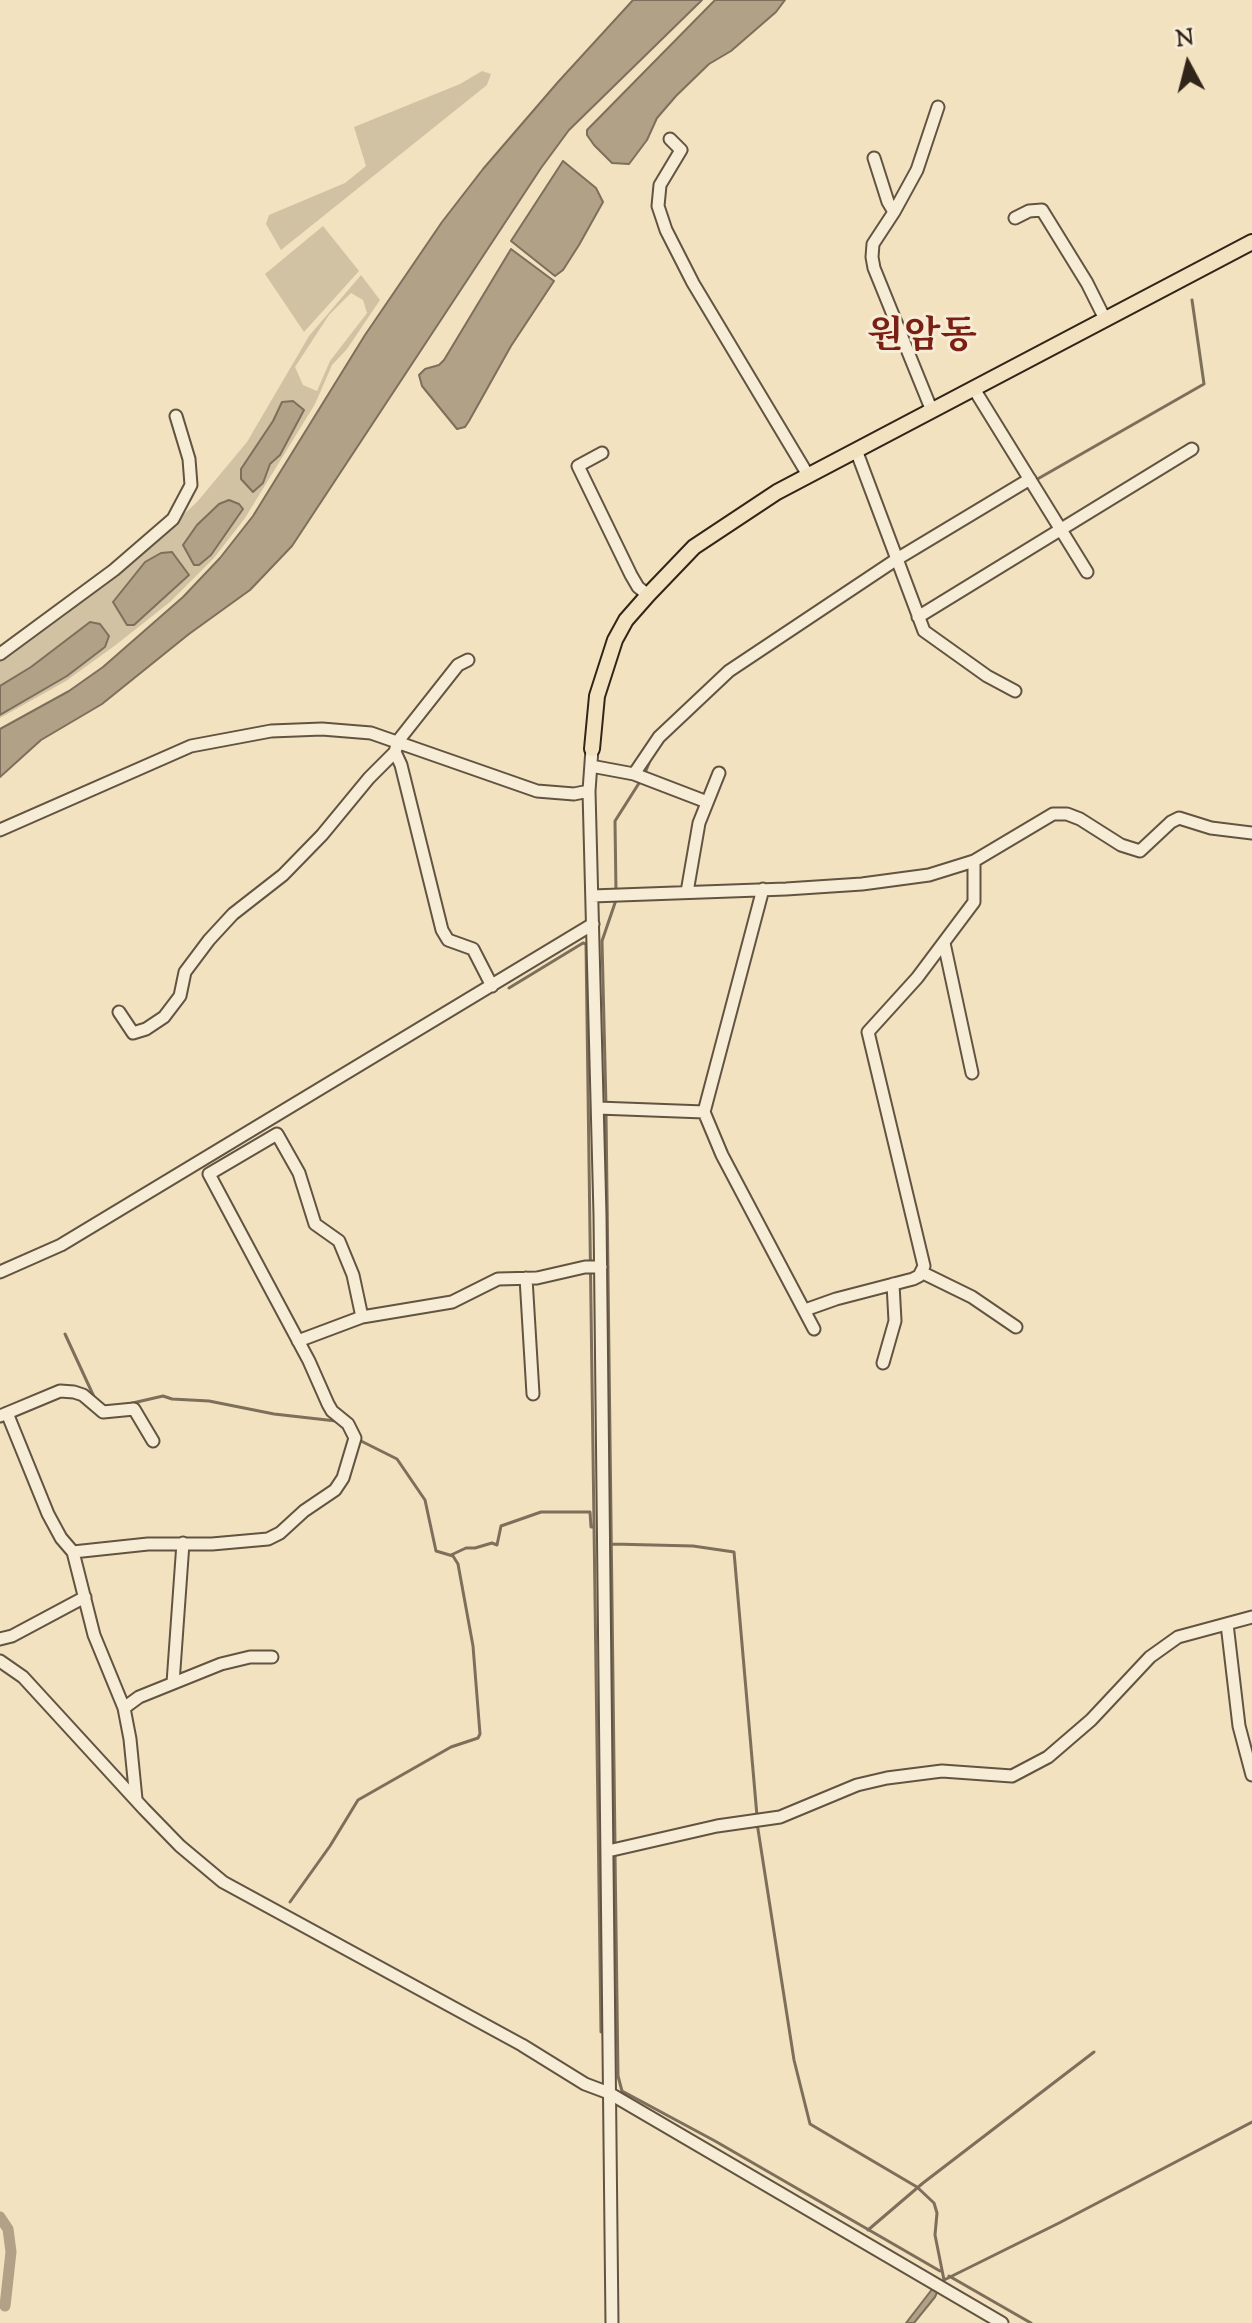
<!DOCTYPE html>
<html>
<head>
<meta charset="utf-8">
<style>
	body { margin:0 }
	#map { position:relative; width:1252px; height:2323px; overflow:hidden; background:#f2e2bf; font-family:"Sorts Mill Goudy",serif }
	canvas { display:block }
	.north { position:absolute; left:1148px; top:24px; width:80px; height:80px; -webkit-text-stroke:6px #f7ecd5; paint-order:stroke; rotate:353deg; font-size:22px; font-weight:700; line-height:32px; text-align:center; color:#312419 }
	.north::after { content:''; display:block; margin:auto; width:28px; height:36px; background:#312419; clip-path:polygon(50% 0,100% 100%,50% 72%,0 100%) }
</style>
</head>
<body>
<div id="map">
<canvas width="1252" height="2323"></canvas>
<div class="north">N</div>
</div>
<script>
const ctx = document.querySelector('canvas').getContext('2d');
ctx.lineJoin = 'round';
function fill(path, color) {
  ctx.fillStyle = color;
  ctx.fill(path, 'evenodd');
}
function poly(rows) {
  const path = new Path2D();
  for (const r of rows) {
    path.moveTo(r[0], r[1]);
    for (let i = 2; i < r.length; i += 2) path.lineTo(r[i], r[i + 1]);
  }
  return path;
}
function stroke(path, color, width, dash) {
  ctx.strokeStyle = color;
  ctx.lineWidth = width;
  ctx.lineCap = dash ? 'butt' : 'round';
  ctx.setLineDash(dash || []);
  ctx.stroke(path);
}
function drawText(font, color, halo, rows, align = 'center') {
  ctx.font = font + ' "Sorts Mill Goudy","Noto Serif KR",serif';
  ctx.lineWidth = 6;
  ctx.setLineDash([]);
  ctx.textBaseline = 'middle';
  ctx.strokeStyle = halo;
  ctx.fillStyle = color;
  for (const [text, x, y, turn = 0] of rows) {
    ctx.save();
    ctx.translate(x, y);
    ctx.rotate((+turn || 0) * Math.PI / 180);
    ctx.textAlign = isNaN(turn) ? turn : align;
    if (halo) ctx.strokeText(text, 0, 0);
    ctx.fillText(text, 0, 0);
    ctx.restore();
  }
}
fill(poly([
	[482,71,491,74,487,85,281,250,266,224,269,215,345,183,366,166,354,127,460,84],
	[323,226,359,271,304,332,265,274],
	[361,275,380,300,347,349,332,365,315,404,245,518,214,558,170,602,117,644,66,681,0,718,0,715,67,676,105,648,109,636,31,667,0,686,0,661,63,617,161,535,197,502,247,442,309,336],
	[351,293,363,300,367,313,330,361,317,391,303,385,295,367,329,315],
	[282,403,304,410,281,455,270,464,263,483,252,492,242,469,273,421],
	[229,500,239,504,243,510,211,555,199,564,194,565],
	[188,575,135,625,113,602,130,581]
]), '#d1c2a3');
const water = poly([
	[633,0,702,0,569,130,541,168,292,546,250,590,189,634,102,704,41,740,0,777,0,729,69,691,103,667,183,597,220,558,253,516,365,335,442,222,483,169,558,82,633,0],
	[715,0,785,0,776,12,731,51,709,64,676,96,657,118,647,140,629,164,612,163,594,145,587,135,587,130,715,0],
	[563,161,596,188,603,202,579,245,563,270,555,276,511,241,563,161],
	[511,249,554,281,511,346,469,421,465,427,457,429,422,386,419,375,425,369,439,365,444,360,511,249],
	[293,401,304,410,280,455,270,464,263,483,253,492,241,479,241,469,273,421,282,402,293,401],
	[229,500,239,504,243,509,211,555,199,565,194,565,183,545,197,525,219,504,229,500],
	[172,552,189,575,134,625,127,625,113,602,145,562,161,553,172,552],
	[90,622,100,624,109,636,105,647,67,676,0,715,0,686,31,667,90,622],
	[933,2288,938,2290,935,2297,914,2323,906,2323,933,2288]
]);
fill(water, '#b0a187');
stroke(water, '#7d6f5b', 2);
stroke(poly([
	[1034,481,1204,384,1192,300],
	[645,773,651,758],
	[616,892,615,821,641,780],
	[509,988,583,943,586,944,601,2032],
	[606,1106,602,941,616,900],
	[606,1113,615,1846],
	[65,1334,95,1399],
	[124,1405,163,1396,172,1399,209,1401,274,1414,336,1421],
	[612,1544,693,1546,734,1552,757,1816],
	[451,1555,466,1548,475,1548,492,1543,497,1545,501,1526,541,1512,590,1512,591,1527,594,1527],
	[757,1823,794,2060,810,2124,917,2187,934,2203,937,2213,935,2235,944,2280,1059,2223,1252,2122],
	[615,1853,618,2076,622,2091,715,2141,940,2271],
	[290,1902,330,1846,358,1800,451,1747,478,1738,480,1734,473,1646,458,1564,453,1556,436,1551,425,1500,397,1459,357,1439],
	[868,2230,923,2183,1094,2052],
	[949,2276,1031,2323]
]), '#7d6f5b', 3);
stroke(poly([
	[0,2217,8,2229,11,2252,5,2306]
]), '#b0a187', 11);
const minor = poly([
	[670,139,681,150,660,185,658,206,666,230,693,283,808,475],
	[874,158,888,202,894,212],
	[1015,218,1029,211,1042,210,1087,283,1105,319],
	[974,389,1087,572],
	[932,411,874,268,872,257,873,244,894,212,917,170,938,107],
	[856,450,924,631,987,676,1015,691],
	[602,453,578,466,631,575,638,587,648,595],
	[918,617,1192,449],
	[0,654,114,570,173,519,191,485,189,459,176,416],
	[592,749,589,791,600,1215,612,2323],
	[395,752,401,765,442,930,448,940,473,949,492,986],
	[591,766,634,774,707,802],
	[634,774,659,737,729,671,897,559,1030,479],
	[0,830,191,746,271,731,322,729,371,733,537,791,574,794,589,791],
	[763,889,704,1112,722,1155,814,1329],
	[687,892,699,823,719,773],
	[592,896,786,889,862,884,929,875,974,861,1053,814,1067,814,1080,819,1121,845,1140,851,1171,822,1179,818,1211,828,1252,833],
	[944,943,972,1073],
	[119,1012,133,1033,146,1029,164,1017,180,996,185,972,209,940,233,914,283,875,322,835,369,778,395,752,398,741,458,665,468,660],
	[598,1108,704,1112],
	[0,1272,61,1245,593,924],
	[921,1272,972,1297,1016,1327],
	[526,1278,533,1394],
	[805,1310,836,1299,913,1279,919,1276,924,1266,868,1032,917,978,974,902,974,861],
	[298,1341,362,1317,452,1302,498,1279,537,1278,585,1267,601,1267],
	[883,1363,895,1321,893,1284],
	[7,1413,48,1514,61,1538,73,1552],
	[0,1416,60,1391,74,1392,83,1395,103,1412,134,1409,153,1441],
	[1227,1624,1239,1726,1252,1775],
	[0,1639,12,1636,85,1597],
	[0,1661,23,1677,144,1809,180,1846,223,1882,522,2045,585,2084,609,2093,1002,2323],
	[173,1683,183,1543],
	[124,1708,139,1697,221,1664,250,1657,272,1657],
	[136,1799,130,1739,124,1708,94,1635,73,1552,148,1544,212,1544,268,1539,280,1533,304,1511,335,1490,343,1478,355,1438,348,1424,332,1411,328,1404,309,1361,209,1174,277,1134,299,1173,315,1224,339,1241,353,1275,362,1317],
	[608,1851,717,1826,780,1817,857,1785,887,1778,942,1771,1012,1776,1048,1757,1091,1720,1150,1657,1178,1637,1252,1617]
]);
const major = poly([
	[592,749,597,696,615,640,626,620,648,595,694,547,777,492,1252,242]
]);
stroke(minor, '#615442', 15);
stroke(major, '#312419', 18);
stroke(minor, '#f7ecd5', 11);
stroke(major, '#f2e2bf', 14);
drawText('bold 38px', '#7a1f14', '#f7ecd5', [
	["원암동",922,341]
]);
</script>
</body>
</html>
